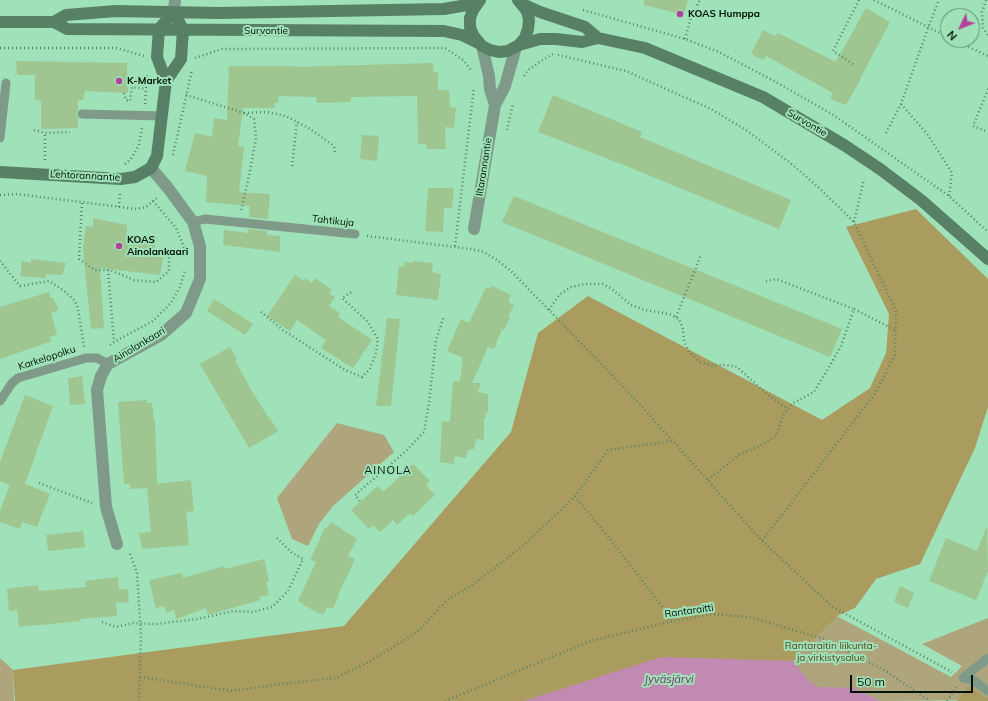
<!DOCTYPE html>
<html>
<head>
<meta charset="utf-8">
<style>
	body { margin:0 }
	#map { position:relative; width:988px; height:701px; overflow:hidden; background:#9fe1b9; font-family:Mulish,sans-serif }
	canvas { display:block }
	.north { position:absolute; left:940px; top:8px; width:40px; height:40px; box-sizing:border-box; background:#9fe1b9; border:1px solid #5f8e71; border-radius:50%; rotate:227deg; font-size:11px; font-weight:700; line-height:16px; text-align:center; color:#001205 }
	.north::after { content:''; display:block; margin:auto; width:14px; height:18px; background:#b3409a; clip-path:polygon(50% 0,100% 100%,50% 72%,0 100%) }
	.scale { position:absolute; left:850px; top:675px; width:123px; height:18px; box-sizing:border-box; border:2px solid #001205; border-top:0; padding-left:5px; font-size:12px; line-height:14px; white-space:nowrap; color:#001205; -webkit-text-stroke:3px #9fe1b9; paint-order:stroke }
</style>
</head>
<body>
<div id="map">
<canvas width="988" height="701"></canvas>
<div class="north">N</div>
<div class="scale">50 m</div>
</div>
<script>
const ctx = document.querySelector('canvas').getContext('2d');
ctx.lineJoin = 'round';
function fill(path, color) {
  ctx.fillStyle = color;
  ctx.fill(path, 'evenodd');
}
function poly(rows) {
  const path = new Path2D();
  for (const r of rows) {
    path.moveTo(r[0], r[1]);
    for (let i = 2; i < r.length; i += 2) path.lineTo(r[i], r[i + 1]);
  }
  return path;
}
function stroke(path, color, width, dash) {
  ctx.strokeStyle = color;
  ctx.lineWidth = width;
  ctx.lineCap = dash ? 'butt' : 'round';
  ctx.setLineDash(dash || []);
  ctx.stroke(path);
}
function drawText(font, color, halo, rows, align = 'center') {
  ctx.font = font + ' Mulish,sans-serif';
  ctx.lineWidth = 4;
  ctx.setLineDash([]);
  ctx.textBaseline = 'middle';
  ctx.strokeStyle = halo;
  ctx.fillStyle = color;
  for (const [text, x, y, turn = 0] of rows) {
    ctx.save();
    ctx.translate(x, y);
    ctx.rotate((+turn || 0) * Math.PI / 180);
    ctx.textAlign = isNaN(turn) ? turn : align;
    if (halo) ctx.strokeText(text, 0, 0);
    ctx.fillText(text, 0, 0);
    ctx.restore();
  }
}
fill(poly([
	[337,423,384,435,394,452,333,506,319,524,308,546,292,539,277,498],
	[837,616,951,677,962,666,922,644,988,618,988,700,880,701,855,688,853,701,344,701],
	[0,658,13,670,14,701,0,701]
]), '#aea57c');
fill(poly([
	[916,209,988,279,988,407,975,448,920,564,876,579,855,608,837,616,792,661,661,658,524,701,15,701,13,670,344,626,511,432,538,333,588,296,822,420,870,388,886,353,889,314,846,227],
	[969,686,988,699,988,701,957,701]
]), '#aa9c5e');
fill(poly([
	[665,657,792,661,811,683,818,687,855,688,880,701,524,701,658,658]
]), '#c18ab2');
fill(poly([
	[644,0,688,0,684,15,644,5],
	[866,8,890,22,860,79,861,79,846,105,830,99,833,93,766,56,764,60,751,54,763,30,775,36,778,33,836,62],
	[16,61,127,63,128,93,85,91,83,100,78,100,78,110,76,114,78,118,78,128,41,129,41,101,35,100,35,75,17,75],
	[433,63,434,73,438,72,438,90,449,90,450,107,456,108,454,128,445,127,446,149,427,149,426,144,418,144,417,96,351,97,351,102,317,103,316,97,279,96,278,103,274,103,275,108,243,108,238,146,244,147,239,192,270,194,268,219,249,217,250,206,206,202,207,176,185,171,195,133,212,137,214,118,227,120,229,66,294,66,294,67],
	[553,95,642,132,640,137,791,200,779,229,629,167,538,132],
	[362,135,379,136,377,161,360,159],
	[428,188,454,188,452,208,444,208,443,232,425,231],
	[514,196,842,329,830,357,502,222],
	[93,218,127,225,127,234,157,237,153,254,164,254,160,275,100,268,104,328,91,329,86,280,88,280,86,280,83,247,86,226,93,227],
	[248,229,267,231,267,235,280,236,280,252,223,245,224,230,248,233],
	[31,259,66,263,62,275,45,274,46,278,20,276,22,261,31,263],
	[413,261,433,263,432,272,441,274,438,300,396,295,399,266,404,267,405,262,413,263],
	[295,275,304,281,306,278,312,283,315,278,332,290,329,293,335,297,329,306,340,313,338,317,372,340,353,368,321,348,326,340,297,320,290,331,267,316],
	[492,286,511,295,508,302,514,305,508,317,510,318,504,330,502,329,494,349,488,347,472,383,481,383,478,392,488,394,488,413,486,412,486,418,484,418,484,440,476,439,474,449,468,450,466,458,455,456,454,464,440,462,442,421,450,422,453,381,460,381,463,358,447,351,461,319,469,323,486,287,491,289],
	[49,292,50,297,53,298,59,310,51,313,57,335,49,337,52,341,0,359,0,307],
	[214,299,253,324,245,335,207,311],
	[387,318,400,319,391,406,376,406],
	[230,347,237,359,235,360,249,386,268,417,269,417,278,431,249,448,200,364],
	[82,376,85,404,70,405,68,378],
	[25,395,53,406,25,484,50,494,37,527,22,522,20,529,0,522,0,511,10,485,0,481,0,462],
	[147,400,147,403,152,403,154,421,155,421,157,484,191,480,194,511,186,512,189,545,142,549,139,533,151,532,147,488,130,489,130,484,124,484,118,402],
	[413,464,430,481,426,485,435,495,413,516,410,513,397,525,393,520,380,532,373,525,369,529,351,510,378,486,383,492],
	[331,522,357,539,348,556,355,559,338,595,339,595,333,609,327,607,323,615,303,605,303,604,298,601,316,562,310,560,325,528,327,528],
	[987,526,988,571,976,600,929,581,946,538,977,551],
	[83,531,85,547,48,551,46,535],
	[264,559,269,581,266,582,269,595,259,597,260,600,208,615,206,608,176,619,174,610,166,613,164,606,156,608,149,580,182,573,183,578,224,566,225,569],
	[118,577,119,590,128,589,129,602,116,603,117,616,80,619,81,621,19,627,17,610,9,611,7,589,38,585,39,591,86,587,85,581],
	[900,586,914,593,908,608,894,602]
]), '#9fc590');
stroke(poly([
	[874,0,948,37],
	[986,0,982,12,983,28,988,35],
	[583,10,685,39,719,52,776,82,832,114,949,196,988,232],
	[685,39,691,17,700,0],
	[954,40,988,56],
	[0,48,116,48,144,56],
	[558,55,626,71,711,109,746,130,788,161,818,187,854,222,896,311,895,355,876,392,762,541],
	[195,58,222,49,445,48,463,60,472,71],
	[853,64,833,51,859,0],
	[524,76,528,70,541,61,553,54],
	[988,89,973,126,988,132],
	[124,93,126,100,130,101,132,87,146,89],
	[186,95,244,113,254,119,256,138,249,176,241,211],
	[145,104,147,73],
	[901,104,928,135,952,173,949,196],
	[244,113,267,112,286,116,310,129,334,146,335,155],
	[34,130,45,133,70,132],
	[507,130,513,103],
	[886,133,901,104,928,28,939,0],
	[173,155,192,70],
	[45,160,45,133],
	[125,164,131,159,139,145,142,128],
	[292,166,297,122],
	[0,195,16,194,137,209,146,207,158,197],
	[153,201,176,228,184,247,184,259],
	[82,203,79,259,95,270,110,270,134,280,156,282,169,271,169,255,167,250],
	[119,207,120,192],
	[854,222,864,179],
	[367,236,471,249,484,252,497,260,511,271,637,401,762,541,833,607,952,672],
	[455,246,474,87],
	[0,261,20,286,49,281,63,290,75,301,78,309,84,347],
	[108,270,114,342],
	[766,281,776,279,854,309],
	[549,310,559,295,571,287,585,284,603,284,612,289,631,305,645,310,669,314,679,319,683,329,684,341,689,352,700,362,712,365,726,365,737,367,768,395,788,409],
	[261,312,283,330,345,370,362,377,370,369,376,353,378,339,368,322,342,298,353,291],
	[676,317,701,255],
	[110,345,114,342,153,321,171,303,180,287,185,270],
	[708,480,740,454,758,447,776,436,783,415,793,403,814,392,832,362,841,346,854,309,895,330],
	[39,483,92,503],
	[575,496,618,549,673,621],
	[360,501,355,495,406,451,424,432,429,403,436,340,444,316],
	[130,554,137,573,141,636,139,701],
	[102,622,116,627,133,623,156,624,197,619,234,611,253,612,272,607,288,591,303,559,292,553,277,538],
	[140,677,232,691,281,684,335,678,365,664,419,631,447,600,471,586,524,545,575,496,608,450,672,441],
	[445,701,591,641,673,621,713,614,750,617,824,639,884,670,930,701],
	[947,701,957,687]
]), '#588569', 2.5, [1, 3]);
stroke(poly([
	[82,114,162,116],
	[0,138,6,83],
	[193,222,205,219,355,234],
	[0,401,12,383,18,378,86,358,97,358,108,364],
	[963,678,988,658],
	[963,678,973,680,988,691]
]), '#7f9a89', 9);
stroke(poly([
	[174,12,175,0],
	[482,46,489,76,490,89,495,105],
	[474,229,495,105,505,86,516,47],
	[117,544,106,507,97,390,101,376,108,364,161,335,186,313,200,279,200,246,193,222,168,188,151,168]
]), '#7f9a89', 12);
stroke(poly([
	[480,0,473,10,470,18,470,27,473,35,482,46,490,50,499,52,508,51,519,45,525,38,528,29,529,20,527,11,518,0],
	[522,4,540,12,585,27,598,38],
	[0,22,54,22,67,29,444,31,462,35,478,43],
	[54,22,66,15,116,11,219,13,444,9,478,3],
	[519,45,540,39,556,39,582,42,598,38,645,48,763,97,844,145,880,169,921,200,988,259],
	[166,81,157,57,159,29,174,12],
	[0,172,121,179,135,177,151,168,157,156,166,81,181,59,183,30,174,12]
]), '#578067', 12);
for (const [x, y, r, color] of [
	[680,14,4,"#b3409a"],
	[119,81,4,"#b3409a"],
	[119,246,4,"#b3409a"]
]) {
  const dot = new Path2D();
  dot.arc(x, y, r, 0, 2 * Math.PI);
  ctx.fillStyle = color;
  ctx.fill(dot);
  stroke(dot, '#9fe1b9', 1.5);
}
drawText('bold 10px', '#001205', '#9fe1b9', [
	["KOAS Humppa",688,14],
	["K-Market",127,81],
	["KOAS",127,240],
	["Ainolankaari",127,252]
], 'left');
drawText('10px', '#001205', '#9fe1b9', [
	["Survontie",266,31],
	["Survontie",807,123,30],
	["Iltarannantie",484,167,-81],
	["Lehtorannantie",85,176,3],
	["Tahtikuja",333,221,6],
	["Ainolankaari",139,345,-31],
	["Karkelopolku",47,358,-18],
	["Rantaraitti",689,611,-8]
]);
drawText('10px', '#544a19', '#9fe1b9', [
	["Rantaraitin liikunta-",831,646],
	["ja virkistysalue",831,658]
]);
ctx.letterSpacing = '1px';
drawText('11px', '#001205', '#9fe1b9', [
	["AINOLA",388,471]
]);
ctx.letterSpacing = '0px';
drawText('italic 11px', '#743265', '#9fe1b9', [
	["Jyväsjärvi",669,680]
]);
</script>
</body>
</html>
